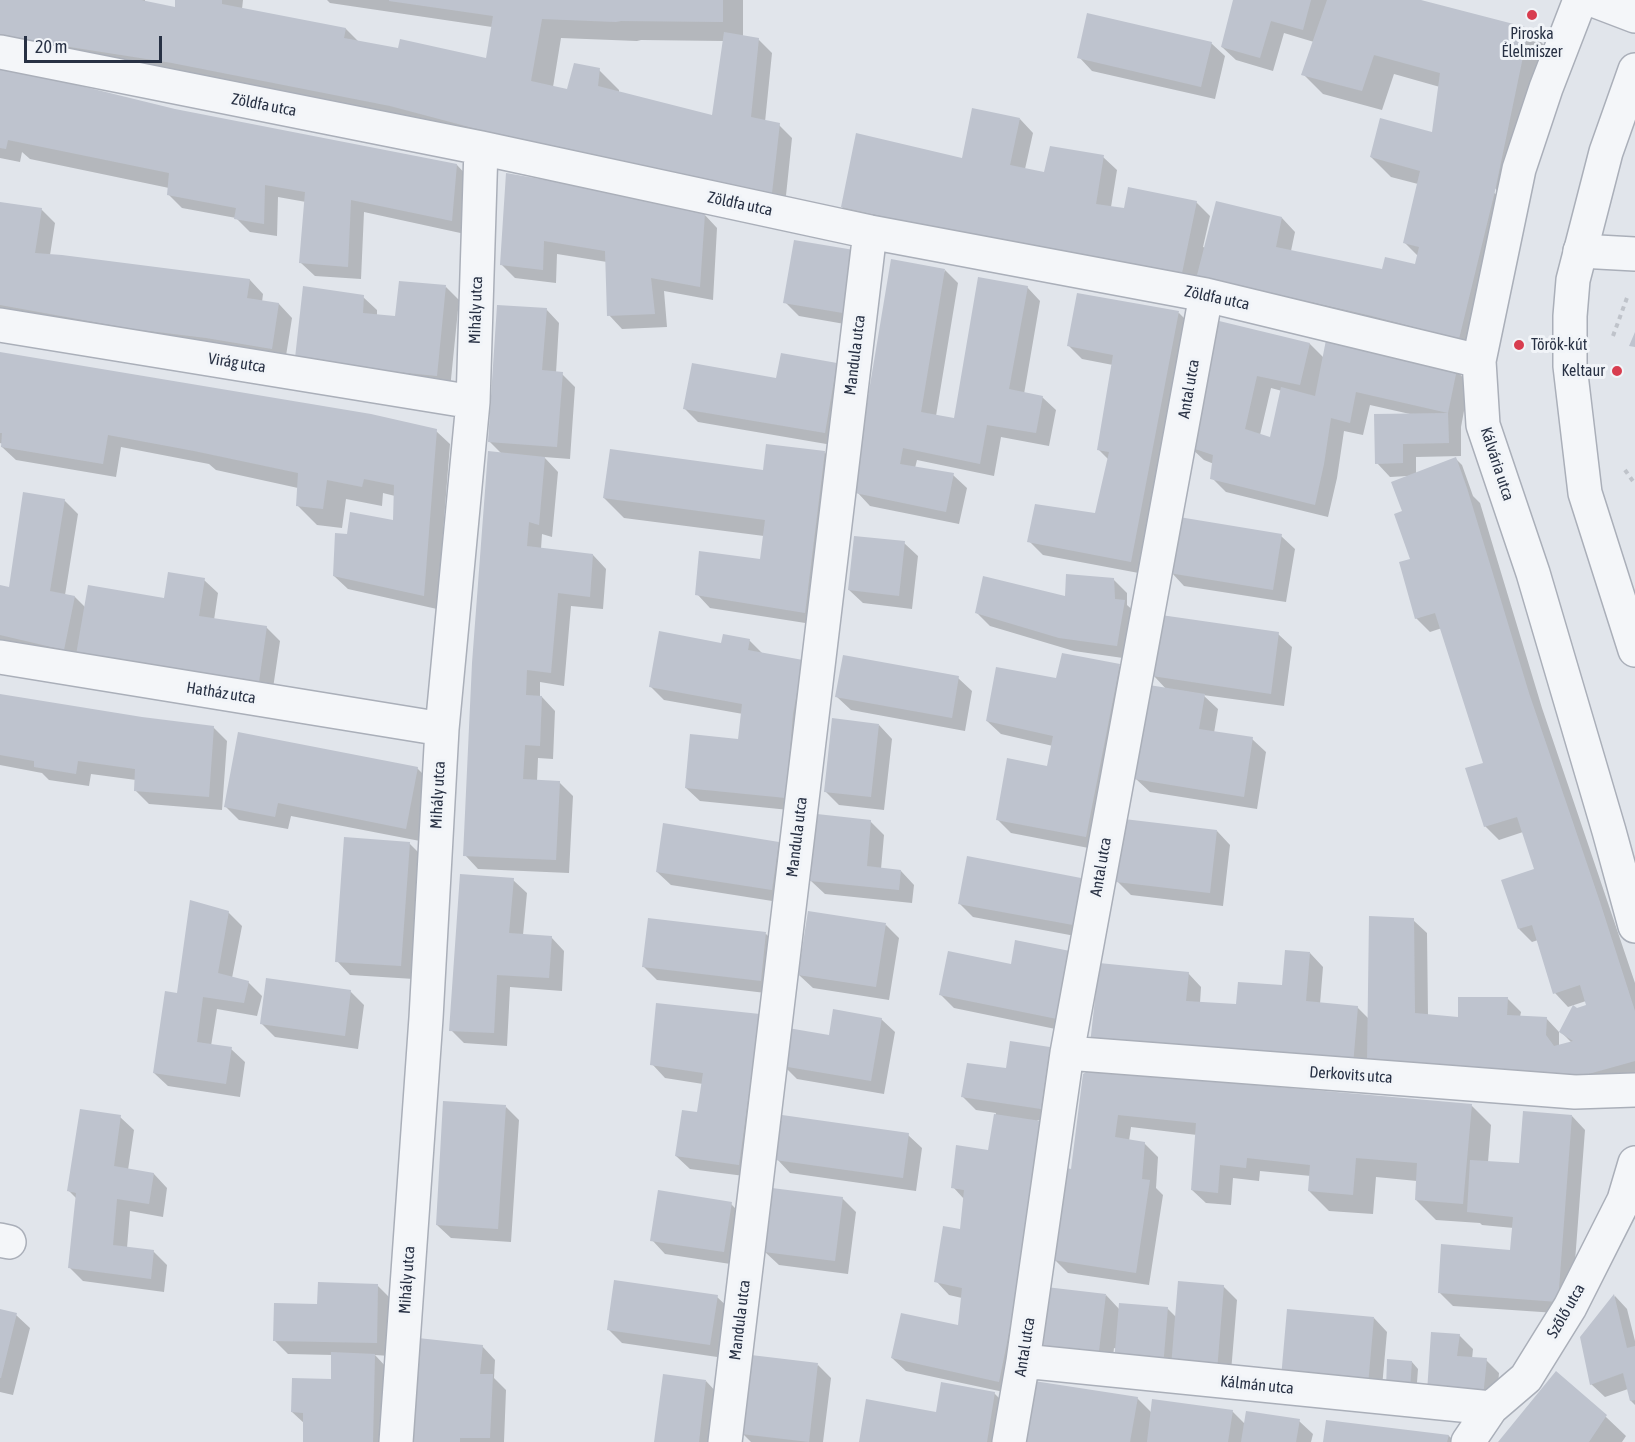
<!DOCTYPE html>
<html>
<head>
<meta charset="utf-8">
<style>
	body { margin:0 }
	#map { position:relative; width:1635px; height:1442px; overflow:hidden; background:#e1e5eb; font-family:"Asap Condensed",sans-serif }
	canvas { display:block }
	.scale { position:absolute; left:24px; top:36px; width:138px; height:27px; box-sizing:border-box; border:3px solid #283144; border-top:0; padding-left:8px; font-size:18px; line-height:21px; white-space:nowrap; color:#283144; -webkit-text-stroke:4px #f1f4f8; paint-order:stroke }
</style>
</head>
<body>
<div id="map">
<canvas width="1635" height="1442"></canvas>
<div class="scale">20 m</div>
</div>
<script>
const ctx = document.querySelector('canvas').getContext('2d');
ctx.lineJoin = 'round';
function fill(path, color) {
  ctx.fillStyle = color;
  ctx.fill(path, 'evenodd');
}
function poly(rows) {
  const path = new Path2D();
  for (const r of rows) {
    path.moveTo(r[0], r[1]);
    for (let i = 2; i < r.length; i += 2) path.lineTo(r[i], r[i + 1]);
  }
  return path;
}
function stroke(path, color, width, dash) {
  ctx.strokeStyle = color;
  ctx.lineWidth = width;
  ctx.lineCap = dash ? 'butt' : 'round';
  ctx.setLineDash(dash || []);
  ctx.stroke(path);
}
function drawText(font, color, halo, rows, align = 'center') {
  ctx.font = font + ' "Asap Condensed",sans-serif';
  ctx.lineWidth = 6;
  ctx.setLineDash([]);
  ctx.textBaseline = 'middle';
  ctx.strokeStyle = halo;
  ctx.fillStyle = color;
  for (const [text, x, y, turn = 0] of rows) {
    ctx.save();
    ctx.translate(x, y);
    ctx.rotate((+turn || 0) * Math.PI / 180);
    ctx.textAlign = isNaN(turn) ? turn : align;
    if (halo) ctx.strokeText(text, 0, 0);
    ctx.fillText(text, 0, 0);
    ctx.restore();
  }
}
fill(poly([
	[0,0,145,0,145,2,176,9,177,0,243,0,242,9,346,29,359,42,399,50,487,60,492,27,330,3,327,0,743,0,743,37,758,39,772,53,765,122,779,125,792,138,785,205,0,44],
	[561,38,637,41,641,40,724,41,713,117,619,93,619,90,599,70,568,91,553,87],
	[1235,0,1415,0,1528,29,1548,49,1515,209,1491,184,1488,187,1511,209,1472,352,856,220,842,207,963,160,1020,119,1033,133,1025,169,1045,174,1103,157,1117,170,1111,207,1126,210,1196,202,1210,216,1203,247,1206,248,1282,218,1295,232,1291,251,1383,270,1416,266,1418,256,1405,243,1418,184,1391,177,1371,157,1433,134,1440,87,1394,74,1382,110,1323,94,1303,74,1314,42,1284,33,1273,71,1236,60,1222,47],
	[1211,43,1225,56,1215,99,1092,71,1079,57],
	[0,70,176,111,457,165,470,179,465,234,364,212,361,279,315,276,301,263,306,202,278,197,277,236,250,232,236,218,182,208,169,195,169,188,30,159,22,152,20,162,0,158],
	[507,174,704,214,717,228,713,300,664,291,667,327,622,329,609,315,607,262,557,254,556,283,515,278,501,264],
	[0,203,41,209,55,223,50,255,250,280,263,294,262,302,279,304,292,318,285,362,0,315],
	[853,251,856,326,799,316,785,302],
	[945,270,958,283,936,416,955,420,1027,287,1040,301,1024,394,1042,397,1056,410,1049,446,1001,437,994,476,917,460,915,468,953,475,967,488,959,524,870,506,857,492],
	[446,287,459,300,450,389,310,371,363,297,377,310,377,316,397,318],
	[546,309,559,323,556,373,562,374,575,387,570,459,544,457,558,472,552,537,542,534,541,549,593,555,606,569,603,609,571,606,564,686,540,682,540,697,542,697,555,711,553,759,538,758,537,781,559,782,573,796,569,873,478,869,465,855,502,454,489,441],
	[1179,313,1192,326,1144,574,1043,555,1029,541,1096,515,1109,460,1098,449,1113,365,1082,359,1069,346],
	[1216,322,1310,344,1324,358,1456,370,1469,384,1461,427,1461,456,1416,457,1416,474,1456,459,1462,465,1473,496,1480,503,1542,708,1635,983,1635,1078,1105,1057,1188,973,1201,987,1200,1003,1237,1006,1284,987,1310,953,1323,967,1320,1004,1357,1007,1369,1019,1413,920,1427,933,1428,1016,1459,1018,1507,998,1521,1012,1520,1017,1546,1018,1559,1032,1559,1046,1572,1043,1561,1032,1577,1009,1588,1006,1586,1001,1568,1007,1555,993,1538,940,1532,942,1519,929,1536,870,1523,832,1499,840,1485,826,1485,764,1442,628,1430,632,1416,618,1412,560,1404,512,1408,476,1390,477,1377,463,1410,414,1370,405,1363,435,1344,431,1337,478,1328,517,1226,492,1212,478,1214,464,1204,460,1190,447],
	[1271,388,1282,391,1271,438,1260,435],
	[0,354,436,431,450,444,437,609,348,589,334,576,348,536,394,522,395,496,383,493,382,506,346,499,342,528,317,525,297,505,298,488,216,470,209,464,121,447,116,477,16,460,2,447,3,444,0,443],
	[836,364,850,378,838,446,698,422,685,409],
	[824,452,844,472,818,625,710,608,697,594,761,561,764,536,624,518,604,498,764,471],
	[64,500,78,514,65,595,75,597,86,608,166,600,204,580,218,593,214,620,266,627,280,641,272,695,0,646,0,587,10,589],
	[1281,536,1295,549,1286,602,1184,586,1171,572],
	[904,543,918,556,912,609,863,603,849,590],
	[1113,579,1127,593,1127,605,1138,615,1130,659,1074,651,990,626,976,612,1067,598],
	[1278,634,1292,647,1284,706,1203,695,1218,709,1214,733,1252,739,1266,752,1257,809,1150,792,1136,779,1167,690,1154,676],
	[749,640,763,654,802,661,799,811,700,801,686,788,740,741,743,714,664,700,651,687,722,644],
	[1119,666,1132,679,1099,850,1011,833,997,819,1049,768,1053,746,1001,734,987,721,1057,680],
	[958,678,972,691,965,731,851,710,837,697],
	[0,695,142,719,213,727,227,741,222,810,149,804,135,790,136,780,91,774,89,786,49,780,42,773,0,765],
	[879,725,892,739,884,810,839,805,825,791],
	[417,768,431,782,420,841,291,816,288,829,239,820,226,807],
	[870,821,884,835,881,869,901,871,914,885,912,903,825,894,811,881],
	[1217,831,1230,845,1223,906,1131,895,1117,881],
	[409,843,423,857,414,979,350,975,337,961],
	[779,843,792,857,785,903,671,885,657,872],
	[1080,879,1094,892,1086,938,973,917,960,904],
	[513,880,527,893,523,935,551,937,564,951,562,991,510,987,507,1046,464,1043,451,1030],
	[228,912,242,926,232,978,248,982,262,996,257,1016,217,1009,211,1046,231,1049,245,1062,240,1097,168,1086,154,1073,179,995],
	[886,925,899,938,889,1000,813,988,799,975],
	[766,934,779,947,774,994,657,980,644,967],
	[1012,965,1070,1032,954,1008,941,995],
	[350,991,364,1005,358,1049,275,1037,262,1024],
	[759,1015,752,1177,690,1169,676,1156,698,1114,703,1084,665,1078,652,1064],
	[881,1019,895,1032,884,1094,797,1079,783,1065,830,1037],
	[1050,1049,1063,1062,1054,1122,1037,1120,1054,1136,1013,1394,906,1371,892,1358,959,1327,962,1298,949,1295,936,1281,962,1231,964,1199,953,1187,989,1151,996,1113,976,1110,963,1097,1007,1070],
	[1084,1075,1471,1105,1491,1125,1488,1162,1520,1165,1572,1116,1585,1130,1571,1314,1453,1306,1439,1292,1512,1251,1514,1228,1482,1225,1480,1223,1436,1220,1416,1200,1417,1181,1376,1177,1373,1214,1329,1211,1309,1191,1311,1176,1260,1171,1259,1181,1233,1178,1231,1205,1206,1203,1192,1190,1197,1135,1131,1127,1129,1141,1144,1143,1158,1157,1156,1188,1163,1195,1149,1285,1068,1273,1055,1260,1073,1170],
	[506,1107,519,1120,511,1242,451,1238,437,1225],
	[120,1117,134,1130,128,1170,154,1174,167,1188,163,1217,130,1211,127,1248,153,1251,167,1265,164,1292,83,1281,70,1268,77,1199,69,1191],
	[908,1135,922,1148,916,1191,790,1173,777,1159],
	[842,1198,856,1212,848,1274,779,1265,765,1252],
	[731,1204,744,1217,737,1265,665,1254,652,1240],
	[377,1285,391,1299,390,1356,375,1355,388,1369,386,1442,305,1442,305,1424,292,1412,332,1381,333,1355,288,1354,274,1340,319,1306],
	[1223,1286,1237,1300,1230,1384,1117,1349,1114,1348,1111,1372,1052,1365,1106,1295,1120,1310,1167,1308,1176,1317],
	[1615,1296,1627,1309,1635,1341,1635,1405,1631,1401,1628,1389,1605,1397,1591,1384,1582,1337],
	[717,1297,731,1310,724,1358,622,1343,608,1329],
	[0,1311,16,1315,30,1328,13,1395,0,1392],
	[1374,1318,1387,1332,1381,1398,1296,1391],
	[1459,1335,1473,1349,1472,1359,1486,1360,1499,1373,1496,1410,1428,1391],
	[482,1346,495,1360,494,1378,506,1390,504,1442,414,1442],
	[1389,1361,1412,1362,1418,1369,1416,1396],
	[818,1365,831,1378,823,1442,751,1442,743,1434],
	[1556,1373,1606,1417,1626,1436,1622,1442,1500,1442],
	[706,1381,719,1395,713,1442,656,1442],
	[994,1393,1008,1407,1002,1442,860,1442],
	[1137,1398,1152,1413,1232,1411,1245,1424,1299,1421,1313,1434,1311,1442,1026,1442],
	[1327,1422,1449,1436,1455,1442,1325,1442]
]), '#0003');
fill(poly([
	[0,0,141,0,175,7,175,0,222,0,222,4,346,28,344,38,398,48,400,39,486,58,493,16,389,1,389,0,723,0,723,22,621,21,616,22,542,19,531,81,567,89,574,63,600,68,598,86,712,115,724,32,759,38,751,117,780,123,772,193,704,181,473,128,390,106,172,63,25,40,0,34],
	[1233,0,1311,0,1303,30,1271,21,1260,58,1221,47],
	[1327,0,1421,0,1529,28,1495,191,1459,339,1372,316,1289,297,1196,279,1216,201,1282,217,1276,247,1382,269,1385,257,1415,264,1419,247,1403,243,1420,171,1370,157,1380,118,1432,132,1440,73,1374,55,1362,91,1301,75],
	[1087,13,1212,42,1201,87,1077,58],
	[0,69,24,72,175,109,457,164,452,221,351,200,348,267,299,263,305,192,265,185,264,224,234,219,236,208,167,195,169,173,8,140,6,149,0,148],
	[972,108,1020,118,1010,165,1044,172,1050,146,1104,155,1096,204,1124,208,1128,187,1197,201,1181,278,1027,249,841,207,856,133,962,158],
	[506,173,614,192,705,213,700,287,651,278,655,314,607,316,605,251,544,241,543,270,500,265],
	[0,202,42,208,35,253,62,255,250,279,247,298,279,303,272,349,206,338,133,329,0,305],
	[794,240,854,250,843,313,783,303],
	[891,259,945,269,921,412,954,418,978,277,1028,286,1009,389,1043,396,1036,433,987,425,980,464,903,448,900,464,954,473,946,512,855,493,867,403],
	[399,281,446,285,437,376,358,368,295,358,303,286,364,295,363,313,395,316],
	[1077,293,1179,311,1131,562,1027,542,1035,504,1095,513,1109,452,1097,450,1113,355,1067,346],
	[497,305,547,308,542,370,563,372,557,447,488,442],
	[1215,320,1310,343,1300,385,1257,376,1245,429,1270,437,1281,387,1315,396,1326,340,1457,369,1448,413,1449,443,1403,444,1403,463,1375,464,1374,414,1448,413,1356,392,1350,423,1331,418,1324,464,1315,505,1210,479,1213,455,1189,447],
	[1635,332,1635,347,1629,346],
	[0,352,371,414,437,429,424,596,333,576,335,533,347,534,350,512,393,520,394,485,364,479,362,487,327,480,323,509,296,506,298,473,194,451,108,435,103,464,1,447,2,433,0,433],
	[781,353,837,363,825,433,683,409,692,363,776,378],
	[766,444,825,451,805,613,695,595,699,551,760,559,765,520,603,498,610,449,763,470],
	[488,451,545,457,539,525,529,522,527,546,593,554,590,597,558,593,551,673,527,670,526,695,542,696,540,746,525,745,523,779,560,781,556,860,463,856,472,663],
	[1456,457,1467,488,1529,693,1600,902,1635,1011,1635,1061,1567,1080,1367,1062,1369,916,1414,918,1415,1013,1458,1017,1458,997,1508,997,1507,1015,1547,1017,1546,1035,1554,1046,1573,1041,1559,1032,1573,1005,1577,1008,1586,1005,1580,985,1553,994,1532,925,1518,929,1501,880,1534,869,1517,817,1484,827,1465,768,1483,763,1435,613,1415,619,1399,562,1410,559,1394,514,1402,511,1391,482],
	[23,492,65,499,50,591,75,596,64,650,0,635,0,585,9,587],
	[1179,517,1282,534,1273,590,1169,573],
	[854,536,905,541,899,596,848,590],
	[168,572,205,578,199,616,267,626,259,682,76,655,88,585,164,598],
	[1066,574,1114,578,1115,599,1125,600,1117,646,1059,638,975,613,983,576,1065,596],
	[1161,615,1279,632,1271,694,1152,676],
	[659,631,721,643,723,634,750,639,748,650,803,660,793,714,786,798,685,788,690,734,738,739,742,704,649,687],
	[1062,653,1120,664,1086,837,996,820,1007,758,1047,766,1053,736,986,721,996,667,1056,678],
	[843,655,959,676,952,718,835,697],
	[1149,685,1205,694,1199,729,1253,737,1244,797,1134,779],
	[0,694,142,717,214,726,209,797,134,791,135,769,78,761,76,774,34,767,34,761,0,755],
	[832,718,879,724,871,797,824,792],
	[238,732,418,767,406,829,278,803,275,817,224,807],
	[817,814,871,820,867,866,901,870,899,890,810,881],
	[1124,819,1217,830,1210,893,1116,882],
	[663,823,779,842,772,890,656,872],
	[344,837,410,842,401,966,335,962],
	[967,856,1081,878,1073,925,958,904],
	[460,874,514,878,509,933,552,936,549,978,497,975,494,1033,449,1031],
	[190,900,229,911,218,973,249,981,244,1003,203,997,197,1042,232,1047,226,1084,153,1073,165,991,177,993],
	[808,911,886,923,876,987,798,975],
	[648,918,766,932,761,981,642,967],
	[1015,940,1070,951,1057,1019,939,995,948,951,1011,964],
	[1285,950,1310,952,1306,1001,1358,1006,1353,1065,1090,1044,1099,963,1189,972,1186,1001,1236,1004,1238,982,1282,985],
	[266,978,351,990,345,1036,260,1024],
	[656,1003,760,1014,739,1165,675,1156,682,1110,697,1112,703,1073,650,1065],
	[833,1009,882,1018,871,1081,782,1066,788,1028,829,1035],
	[1010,1041,1050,1047,1041,1109,961,1097,967,1063,1006,1068],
	[1092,1068,1200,1080,1472,1104,1463,1204,1415,1200,1417,1163,1356,1158,1353,1195,1308,1191,1310,1165,1247,1158,1246,1168,1220,1165,1218,1193,1191,1190,1196,1123,1118,1115,1115,1137,1145,1142,1142,1179,1150,1180,1136,1273,1053,1260,1067,1168,1071,1169,1083,1074],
	[443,1101,506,1105,498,1229,436,1225],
	[80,1109,121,1115,114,1166,154,1173,149,1204,117,1199,113,1245,154,1250,151,1279,68,1268,76,1193,67,1191],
	[1523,1111,1572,1115,1558,1302,1438,1293,1441,1244,1510,1250,1513,1217,1467,1212,1470,1160,1519,1163],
	[994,1114,1041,1121,1016,1298,999,1382,891,1358,901,1313,958,1325,962,1288,934,1282,943,1226,960,1229,964,1190,951,1188,956,1145,988,1150],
	[782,1115,909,1133,903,1178,775,1160],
	[772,1188,843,1197,835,1261,764,1252],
	[658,1190,732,1202,724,1252,650,1241],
	[614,1280,718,1295,710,1345,607,1330],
	[1178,1281,1224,1285,1217,1371,1171,1367],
	[318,1282,378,1284,377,1343,273,1341,274,1303,317,1304],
	[1046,1287,1106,1294,1098,1359,1037,1352],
	[1614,1294,1627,1348,1635,1346,1635,1400,1630,1401,1623,1373,1590,1385,1580,1337],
	[1119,1303,1168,1307,1163,1367,1114,1362],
	[0,1309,17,1313,1,1378,0,1378],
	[1287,1309,1374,1317,1368,1385,1281,1378],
	[1431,1332,1460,1334,1457,1356,1487,1358,1483,1397,1427,1392],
	[418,1338,483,1345,480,1374,493,1374,490,1438,460,1438,460,1442,412,1442],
	[331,1352,375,1354,373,1442,303,1442,303,1413,291,1412,292,1378,331,1379],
	[751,1355,818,1363,809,1442,741,1434],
	[1387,1359,1412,1361,1410,1390,1386,1389],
	[1556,1371,1607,1415,1589,1442,1498,1442],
	[663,1374,706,1380,699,1442,654,1442],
	[1034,1381,1138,1397,1130,1442,1024,1442],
	[941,1382,995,1392,987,1442,859,1442,866,1399,936,1412],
	[1152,1399,1233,1410,1228,1442,1147,1442],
	[1246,1411,1300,1419,1296,1442,1241,1442],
	[1326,1420,1449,1435,1447,1442,1323,1442]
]), '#bec3ce');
const minor = poly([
	[1580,0,1546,88,1519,169,1479,361,1483,425,1533,573,1609,831,1635,926],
	[1593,0,1635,16],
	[0,52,481,148,870,232,1206,295,1479,361],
	[1580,251,1635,254],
	[0,325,473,402],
	[0,657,442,729],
	[1067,1053,1575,1092,1635,1090],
	[0,1240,9,1242],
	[1023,1361,1491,1408],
	[396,1442,426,1018,442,729,473,402,481,148],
	[725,1442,870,232],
	[1009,1442,1023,1361,1067,1053,1206,295],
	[1468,1442,1491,1408,1526,1378,1570,1307,1624,1200,1635,1163]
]);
const tertiary = poly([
	[1635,70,1606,152,1573,280,1570,316,1570,366,1585,493,1635,650]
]);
stroke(minor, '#aaafb9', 36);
stroke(tertiary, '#aaafb9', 36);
stroke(poly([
	[1613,336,1628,295],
	[1625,470,1635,484]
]), '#bfc3ca', 4, [4.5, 4.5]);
stroke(minor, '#f4f6f9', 33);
stroke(tertiary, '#f4f6f9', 33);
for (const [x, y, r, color] of [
	[1532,15,6,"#d83d4f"],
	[1519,345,6,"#d83d4f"],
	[1617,371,6,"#d83d4f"]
]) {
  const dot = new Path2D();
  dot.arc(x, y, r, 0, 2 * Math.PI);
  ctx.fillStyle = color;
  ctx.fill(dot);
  stroke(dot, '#f1f4f8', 2);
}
drawText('16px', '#283144', '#f1f4f8', [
	["Piroska",1532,34],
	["Élelmiszer",1532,52],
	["Török-kút",1531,345,"left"],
	["Keltaur",1605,371,"right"]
]);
drawText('16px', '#283144', '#f1f4f8', [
	["Zöldfa utca",264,105,11],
	["Zöldfa utca",740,204,12],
	["Zöldfa utca",1217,298,12],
	["Mihály utca",476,310,-88],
	["Mandula utca",855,355,-83],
	["Virág utca",237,363,9],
	["Antal utca",1189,389,-80],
	["Kálvária utca",1497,464,72],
	["Hatház utca",221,693,9],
	["Mihály utca",438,795,-87],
	["Mandula utca",797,837,-83],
	["Antal utca",1101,867,-80],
	["Derkovits utca",1351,1075,4],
	["Mihály utca",407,1280,-86],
	["Szőlő utca",1566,1311,-60],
	["Mandula utca",740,1320,-83],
	["Antal utca",1025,1347,-81],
	["Kálmán utca",1257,1385,6]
]);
</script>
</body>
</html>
